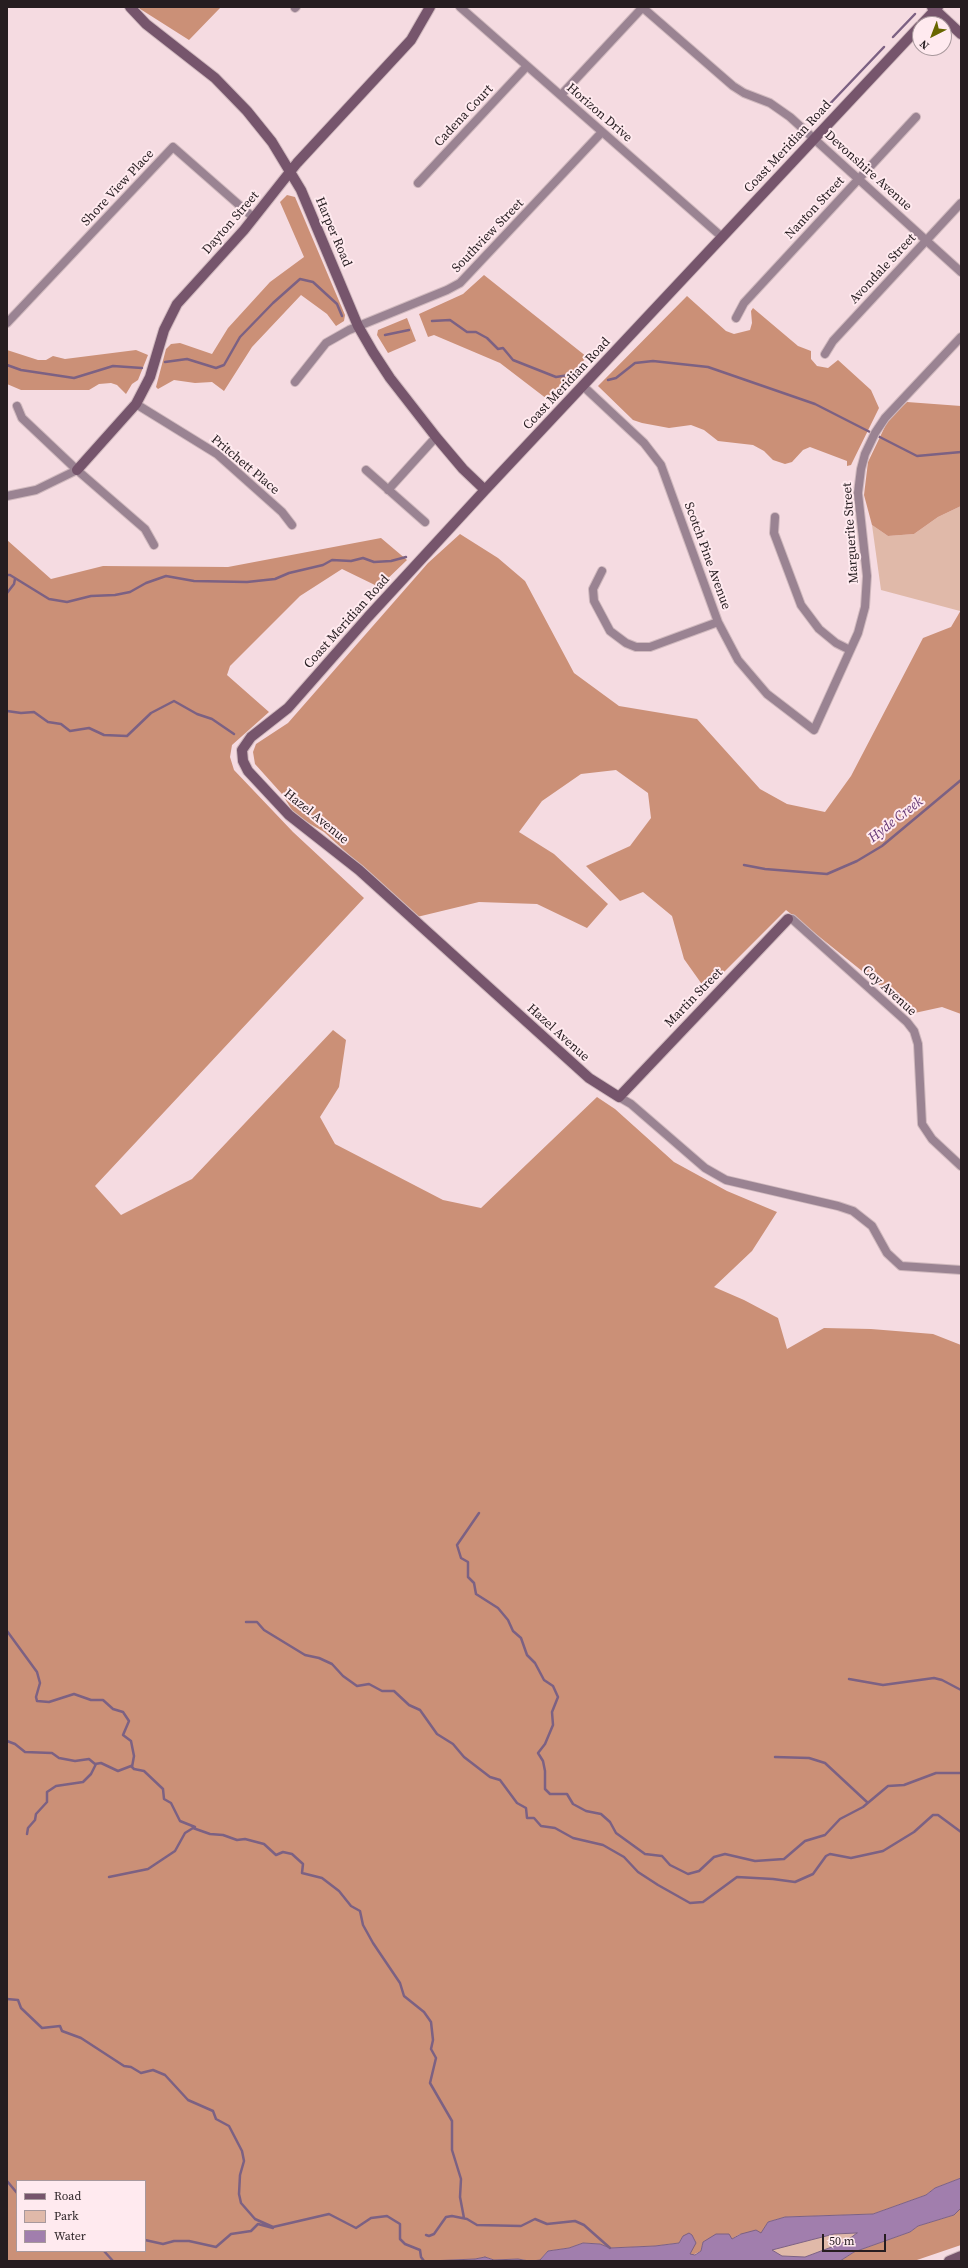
<!DOCTYPE html>
<html>
<head>
<meta charset="utf-8">
<style>
	body { margin:0 }
	#map { position:relative; width:968px; height:2268px; overflow:hidden; background:#f5dbe1; font-family:"Source Serif 4",serif }
	canvas { display:block }
	.frame { position:absolute; inset:0; border:8px solid #261d20; pointer-events:none }
	.legend { position:absolute; left:16px; top:2180px; width:130px; height:72px; box-sizing:border-box; background:#ffeaef; border:1px solid #a8989c; margin:0; padding:5px 7px; list-style:none; font-size:12px; color:#261d20 }
	.legend li { display:flex; align-items:center; gap:8px; height:20px }
	.legend b { width:20px; border:1px solid #a8989c }
	.north { position:absolute; left:912px; top:16px; width:40px; height:40px; box-sizing:border-box; background:#ffeaef; border:1px solid #a8989c; border-radius:50%; rotate:222deg; font-size:11px; font-weight:700; line-height:16px; text-align:center; color:#261d20 }
	.north::after { content:''; display:block; margin:auto; width:14px; height:18px; background:#686600; clip-path:polygon(50% 0,100% 100%,50% 72%,0 100%) }
	.scale { position:absolute; left:822px; top:2234px; width:64px; height:18px; box-sizing:border-box; border:2px solid #261d20; border-top:0; padding-left:5px; font-size:12px; line-height:14px; white-space:nowrap; color:#261d20; -webkit-text-stroke:3px #ffeaef; paint-order:stroke }
</style>
</head>
<body>
<div id="map">
<canvas width="968" height="2268"></canvas>
<div class="frame"></div>
<ul class="legend">
<li><b style="height:5px;background:#76556c"></b>Road</li>
<li><b style="height:11px;background:#e0b9a9"></b>Park</li>
<li><b style="height:11px;background:#a17ead"></b>Water</li>
</ul>
<div class="north">N</div>
<div class="scale">50 m</div>
</div>
<script>
const ctx = document.querySelector('canvas').getContext('2d');
ctx.lineJoin = 'round';
function fill(path, color) {
  ctx.fillStyle = color;
  ctx.fill(path, 'evenodd');
}
function poly(rows) {
  const path = new Path2D();
  for (const r of rows) {
    path.moveTo(r[0], r[1]);
    for (let i = 2; i < r.length; i += 2) path.lineTo(r[i], r[i + 1]);
  }
  return path;
}
function stroke(path, color, width, dash) {
  ctx.strokeStyle = color;
  ctx.lineWidth = width;
  ctx.lineCap = dash ? 'butt' : 'round';
  ctx.setLineDash(dash || []);
  ctx.stroke(path);
}
function drawText(font, color, halo, rows, align = 'center') {
  ctx.font = font + ' "Source Serif 4",serif';
  ctx.lineWidth = 4;
  ctx.setLineDash([]);
  ctx.textBaseline = 'middle';
  ctx.strokeStyle = halo;
  ctx.fillStyle = color;
  for (const [text, x, y, turn = 0] of rows) {
    ctx.save();
    ctx.translate(x, y);
    ctx.rotate((+turn || 0) * Math.PI / 180);
    ctx.textAlign = isNaN(turn) ? turn : align;
    if (halo) ctx.strokeText(text, 0, 0);
    ctx.fillText(text, 0, 0);
    ctx.restore();
  }
}
fill(poly([
	[961,506,960,611,881,590,872,525,888,536,914,534,938,517],
	[858,2233,845,2242,805,2257,782,2256,771,2250,834,2234]
]), '#e0b9a9');
fill(poly([
	[137,7,221,7,189,40],
	[287,195,295,197,345,315,344,321,336,326,327,314,301,295,252,347,224,391,212,382,195,383,174,380,158,389,156,387,166,349,171,344,180,343,212,354,228,328,270,282,304,257,280,202],
	[484,275,587,357,547,399,500,363,434,335,428,337,419,314,463,294],
	[687,296,726,331,734,334,750,330,752,323,751,311,753,308,798,346,811,351,811,359,817,366,828,368,838,360,871,390,879,408,851,465,847,466,847,461,810,447,803,450,792,462,785,464,773,460,764,451,753,445,718,441,704,430,691,425,669,428,642,423,633,420,598,386],
	[407,318,416,341,388,353,377,335,378,330],
	[7,350,38,360,46,360,53,356,65,359,136,350,148,355,138,380,132,384,126,394,117,385,111,383,99,384,89,390,21,390,7,384],
	[907,402,961,406,961,506,938,517,914,534,888,536,872,525,864,495,868,462,890,416],
	[460,534,498,558,525,581,574,673,619,706,697,719,760,789,787,804,825,812,851,776,923,638,951,627,961,610,961,1014,942,1007,910,1014,877,983,786,910,706,990,684,959,672,916,643,892,620,901,586,866,630,846,651,818,648,793,616,770,581,774,542,801,519,832,554,854,608,904,587,928,537,904,479,902,417,917,324,832,295,815,282,794,255,764,253,752,256,744,288,723,428,563],
	[381,538,407,560,379,587,342,569,300,596,230,666,227,675,269,712,232,745,230,757,234,770,293,832,364,898,95,1186,121,1215,192,1179,333,1030,346,1040,339,1087,320,1117,335,1144,443,1200,481,1208,597,1097,615,1109,674,1162,727,1191,777,1212,752,1251,714,1287,744,1300,778,1318,787,1349,824,1328,871,1329,933,1334,961,1345,961,2178,935,2188,926,2195,873,2214,785,2217,768,2222,761,2234,740,2234,732,2239,703,2242,701,2251,691,2256,683,2236,679,2243,655,2246,610,2248,600,2244,583,2243,569,2248,548,2251,540,2260,532,2261,518,2259,494,2260,485,2257,475,2259,429,2261,7,2261,7,540,51,579,103,566,228,567],
	[17,2181,145,2181,145,2251,17,2251],
	[961,2208,961,2245,914,2261,840,2261,854,2252,910,2232,918,2226,954,2215]
]), '#cb9077');
const water = poly([
	[961,2178,961,2208,954,2215,918,2226,910,2232,854,2252,840,2261,532,2261,540,2260,548,2251,569,2248,583,2243,600,2244,610,2248,655,2246,679,2243,683,2236,689,2233,692,2235,696,2243,690,2254,695,2255,701,2251,703,2242,716,2234,729,2234,732,2239,741,2234,756,2230,761,2233,768,2222,785,2217,873,2214,926,2195,935,2188,961,2178],
	[857,2233,845,2242,805,2257,782,2256,772,2250,834,2234,857,2233],
	[485,2257,494,2260,518,2259,529,2261,429,2261,475,2259,485,2257]
]);
fill(water, '#a17ead');
stroke(water, '#7c6183', 1);
stroke(poly([
	[893,37,915,14],
	[825,109,884,47],
	[432,321,450,320,467,332,476,332,487,338,498,349,503,348,513,360,556,377,569,375],
	[385,335,409,330],
	[165,362,187,359,216,368,224,365,240,337,273,303,300,279,313,282,337,304,342,316],
	[7,365,21,370,74,378,113,366,142,368],
	[608,380,616,378,635,363,653,361,708,367,815,404,917,456,961,452],
	[7,575,10,575,49,599,67,602,91,596,115,595,130,592,146,583,166,576,194,581,247,582,275,579,289,573,323,565,332,560,351,561,363,558,374,562,391,561,406,557],
	[7,593,14,584,15,579],
	[7,711,21,713,34,712,48,722,61,724,70,731,89,728,104,735,127,736,151,713,174,701,197,714,212,719,234,734],
	[744,865,765,869,827,874,857,861,882,846,961,780],
	[479,1513,457,1545,461,1558,468,1562,468,1577,474,1583,476,1594,498,1608,508,1620,513,1631,521,1638,527,1655,535,1663,544,1680,553,1686,558,1697,552,1712,553,1725,545,1744,538,1753,543,1761,545,1771,545,1789,550,1794,567,1794,573,1804,586,1811,601,1814,610,1822,616,1833,645,1854,662,1856,670,1865,688,1874,699,1871,714,1857,725,1854,755,1861,784,1859,805,1841,825,1835,840,1819,863,1807,888,1786,904,1785,936,1773,961,1773],
	[246,1622,257,1622,264,1630,305,1655,319,1658,332,1664,343,1676,357,1686,369,1684,382,1691,394,1691,409,1705,420,1710,437,1734,453,1744,464,1757,490,1777,500,1780,517,1803,526,1808,527,1818,534,1818,541,1826,555,1828,573,1838,603,1845,624,1857,638,1872,658,1885,690,1903,703,1902,737,1877,773,1879,795,1882,813,1874,826,1856,830,1854,851,1858,883,1851,914,1832,933,1815,938,1815,961,1832],
	[7,1631,37,1672,40,1683,36,1697,37,1701,49,1702,74,1694,91,1700,103,1700,113,1709,123,1712,129,1721,123,1735,131,1741,134,1756,132,1767],
	[849,1679,883,1685,934,1678,942,1680,961,1690],
	[7,1741,15,1744,25,1752,52,1753,59,1758,75,1761,89,1759,95,1764,101,1763,118,1771,131,1766,134,1769,144,1771,163,1789,164,1799,171,1803,180,1821,195,1827],
	[775,1757,809,1758,825,1763,868,1803],
	[27,1834,28,1828,35,1820,36,1814,47,1802,47,1792,56,1786,83,1782,91,1774,96,1764],
	[109,1877,148,1869,175,1851,185,1833,193,1828,210,1834,223,1835,237,1840,245,1839,264,1844,276,1855,283,1852,292,1854,303,1864,302,1873,322,1878,339,1891,351,1906,360,1911,363,1925,373,1943,400,1983,404,1996,424,2012,431,2022,433,2040,431,2049,436,2058,430,2083,452,2121,452,2150,461,2179,460,2197,464,2218],
	[7,1999,18,2000,21,2008,42,2028,60,2026,62,2031,81,2038,124,2066,131,2067,141,2073,153,2070,165,2075,188,2100,213,2111,216,2119,229,2126,242,2151,244,2161,240,2175,239,2194,241,2203,255,2219,273,2227,329,2214,356,2228,371,2218,387,2216,400,2224,400,2239,405,2244,420,2250,421,2257,424,2261],
	[7,2181,17,2193],
	[426,2235,429,2236,434,2234,446,2217,452,2216,467,2219,477,2225,521,2226,535,2219,547,2224,575,2221,584,2225,610,2248],
	[145,2240,163,2244,174,2241,189,2241,216,2247,231,2234,251,2231,258,2224,273,2228],
	[104,2251,113,2261]
]), '#7c6183', 2.5);
const street = poly([
	[460,7,722,237],
	[642,7,733,86,744,93,770,103,790,117,961,272],
	[295,8,296,7],
	[561,95,642,8],
	[418,183,527,66],
	[736,318,744,303,916,117],
	[7,323,173,147,254,218],
	[825,354,833,341,961,203],
	[295,382,326,343,349,330,447,290,460,283,602,132],
	[583,386,644,443,661,465,718,622,738,660,767,694,814,730,858,633,865,607,867,576,858,493,861,469,865,454,875,433,885,418,961,337],
	[136,404,217,454,282,512,292,525],
	[17,406,22,418,77,470,145,529,154,545],
	[366,470,425,522],
	[388,490,436,437],
	[7,496,36,490,77,470],
	[775,517,774,533,801,605,819,629,836,643,850,650],
	[602,571,593,589,594,601,610,631,626,643,636,647,650,647,718,622],
	[788,919,792,919,907,1022,914,1031,918,1044,922,1124,932,1139,961,1166],
	[619,1097,631,1104,705,1168,726,1180,838,1206,853,1211,872,1226,887,1253,901,1266,961,1270]
]);
const secondary = poly([
	[130,7,146,24,215,78,247,111,272,142,301,190,358,326,373,352,390,378,436,437,463,469,485,490],
	[932,7,961,34],
	[922,24,938,7],
	[77,470,136,404,150,377,164,330,177,304,244,230,297,163,411,40,430,7],
	[788,919,619,1097,589,1078,359,870,289,815,248,771,243,761,242,750,251,737,288,708,368,617,485,490,920,26],
	[949,2261,961,2256]
]);
stroke(street, '#d0b9be', 10);
stroke(secondary, '#d0b9be', 12);
stroke(street, '#9a8392', 8);
stroke(secondary, '#76556c', 10);
drawText('13px', '#261d20', '#ffeaef', [
	["Horizon Drive",599,113,41],
	["Cadena Court",464,116,-47],
	["Coast Meridian Road",788,147,-47],
	["Devonshire Avenue",868,171,42],
	["Shore View Place",118,188,-47],
	["Nanton Street",815,208,-47],
	["Dayton Street",231,223,-49],
	["Harper Road",333,232,67],
	["Southview Street",488,236,-46],
	["Avondale Street",883,269,-47],
	["Coast Meridian Road",567,384,-47],
	["Pritchett Place",245,465,40],
	["Marguerite Street",851,533,-94],
	["Scotch Pine Avenue",707,556,70],
	["Coast Meridian Road",347,622,-48],
	["Hazel Avenue",316,817,39],
	["Coy Avenue",889,991,42],
	["Martin Street",694,998,-46],
	["Hazel Avenue",558,1033,42]
]);
drawText('italic 14px', '#653774', '#ffeaef', [
	["Hyde Creek",896,820,-38]
]);
</script>
</body>
</html>
